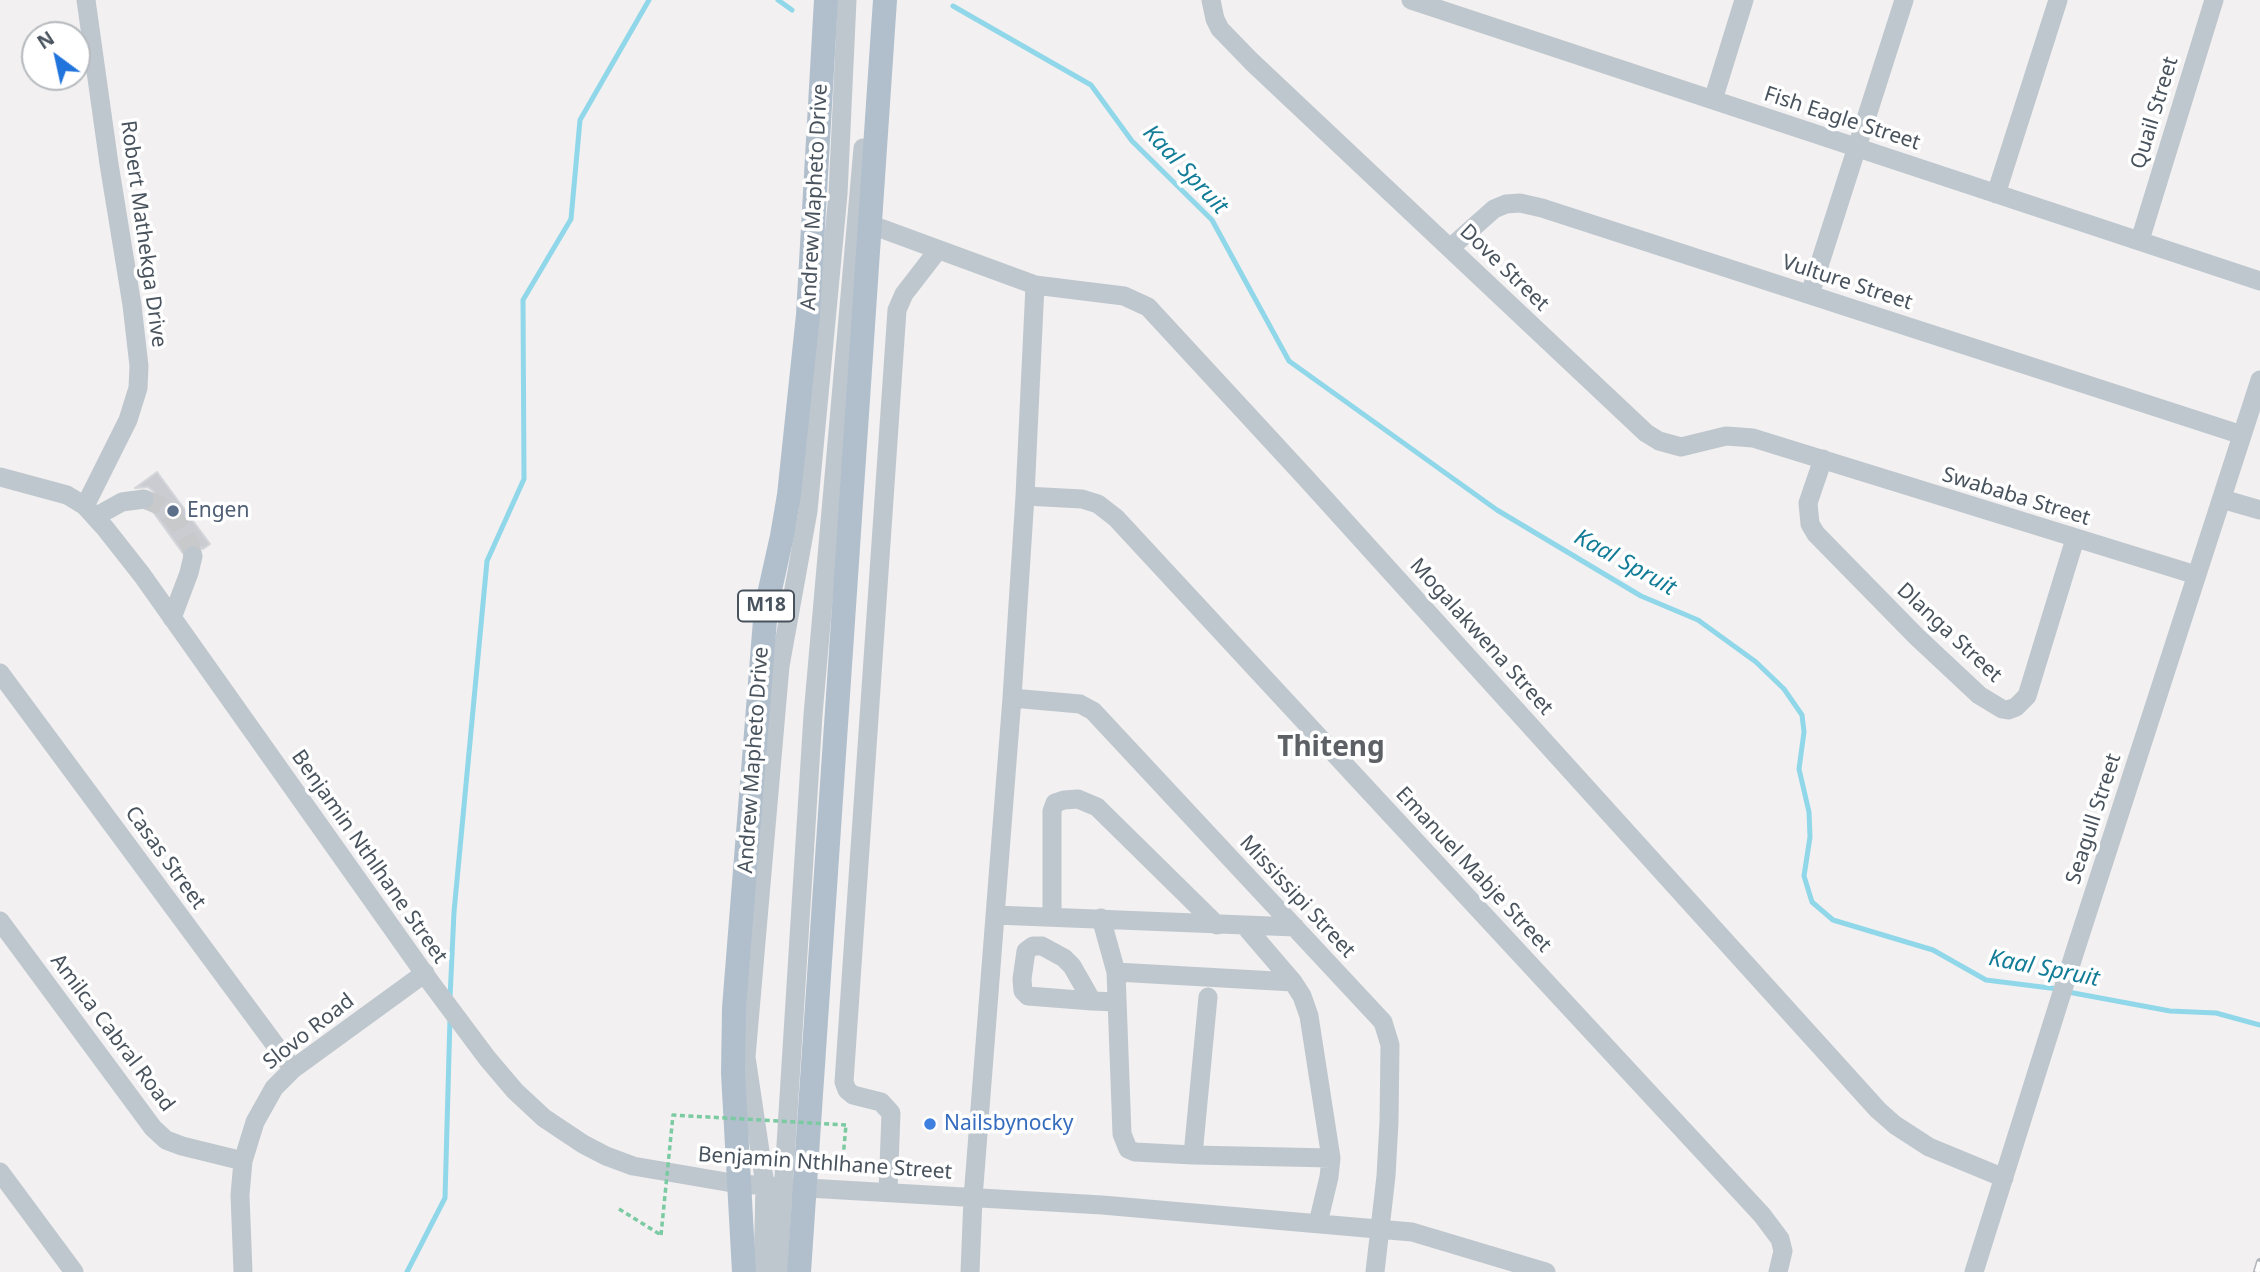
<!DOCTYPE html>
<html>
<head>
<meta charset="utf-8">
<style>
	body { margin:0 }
	#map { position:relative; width:2260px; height:1272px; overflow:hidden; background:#f2f0f0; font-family:"Noto Sans",sans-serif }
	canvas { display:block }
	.north { position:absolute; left:21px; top:21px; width:70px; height:70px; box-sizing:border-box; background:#fff; border:2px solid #b6babe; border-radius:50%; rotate:327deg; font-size:19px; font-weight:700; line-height:28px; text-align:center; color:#49535d }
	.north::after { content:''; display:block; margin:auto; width:24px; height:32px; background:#2174dc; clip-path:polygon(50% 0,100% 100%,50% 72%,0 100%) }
</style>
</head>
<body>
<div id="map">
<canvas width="2260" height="1272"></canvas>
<div class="north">N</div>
</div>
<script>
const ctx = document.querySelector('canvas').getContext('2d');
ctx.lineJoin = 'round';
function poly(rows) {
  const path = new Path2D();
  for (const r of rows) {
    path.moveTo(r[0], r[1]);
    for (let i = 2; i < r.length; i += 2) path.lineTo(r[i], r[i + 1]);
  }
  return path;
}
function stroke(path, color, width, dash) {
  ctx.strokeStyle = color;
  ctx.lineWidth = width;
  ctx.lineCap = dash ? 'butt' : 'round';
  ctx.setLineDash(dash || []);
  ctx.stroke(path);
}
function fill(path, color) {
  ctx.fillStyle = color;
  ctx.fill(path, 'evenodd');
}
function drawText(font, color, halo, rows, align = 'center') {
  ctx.font = font + ' "Noto Sans",sans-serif';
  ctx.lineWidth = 7;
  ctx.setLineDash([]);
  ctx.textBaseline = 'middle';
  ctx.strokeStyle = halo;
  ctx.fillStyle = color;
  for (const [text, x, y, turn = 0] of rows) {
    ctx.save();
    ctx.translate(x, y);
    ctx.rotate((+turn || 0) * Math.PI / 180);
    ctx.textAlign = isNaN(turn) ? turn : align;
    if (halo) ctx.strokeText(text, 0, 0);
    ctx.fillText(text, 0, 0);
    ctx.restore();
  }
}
stroke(poly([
	[778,0,792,10],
	[953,6,1091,85,1132,141,1212,220,1289,361,1497,510,1641,596,1698,620,1756,662,1784,689,1802,715,1804,732,1799,769,1809,812,1810,837,1804,876,1812,902,1833,920,1933,950,1986,980,2058,989],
	[2068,992,2170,1011,2216,1013,2260,1025],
	[450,998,454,912,487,561,524,479,523,300,571,219,580,120,649,0],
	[407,1272,445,1198,450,1018]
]), '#90d7e9', 5);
const building = poly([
	[157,472,210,544,203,549,196,544,190,544,182,552,151,509,156,503,154,492,148,487,135,488,157,472]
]);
fill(building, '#caccd2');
stroke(building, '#d4d6db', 2);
stroke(poly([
	[144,499,161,506,178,523,190,544,193,556]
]), '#c8c9cb', 19, [19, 10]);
stroke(poly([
	[843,1158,846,1125],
	[619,1209,661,1235]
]), '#7acaa2', 3.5, [5, 3.5]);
stroke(poly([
	[1211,0,1215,19,1220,29,1252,62,1646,433,1659,441,1681,447,1726,436,1753,438,2196,575],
	[1411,0,2260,281],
	[1713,100,1744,0],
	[1996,194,2058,0],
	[869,224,1035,285,1124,296,1148,307,1305,477,1878,1110,1895,1125,1929,1147,2004,1178],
	[2140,240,2214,0],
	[1450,248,1494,209,1506,204,1520,203,1542,208,2242,435],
	[1810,294,1904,0],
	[1823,459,1808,503,1810,524,1816,534,1917,637,1979,695,2002,709,2008,710,2016,707,2027,696,2075,539],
	[0,477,67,495,85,506,105,528,142,575,431,983,487,1058,515,1091,544,1118,583,1144,606,1156,633,1166,738,1184,1102,1205,1412,1232,1546,1272],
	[1025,496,1082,499,1098,504,1116,518,1762,1215,1780,1239,1783,1251,1778,1272],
	[2222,499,2260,510],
	[85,506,128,420,138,388,139,366,132,305,109,164,86,0],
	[95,517,122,502,144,499],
	[172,618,189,573,193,556],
	[0,673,293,1069],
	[1012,698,1080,704,1093,711,1383,1022,1390,1045,1389,1122,1386,1176,1375,1272],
	[995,915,1295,927],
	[1052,917,1052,811,1055,803,1064,800,1078,799,1097,807,1217,925],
	[1101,918,1116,972,1122,1134,1128,1149,1135,1152,1193,1155,1331,1158],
	[0,921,153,1128,166,1140,182,1146,243,1161],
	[1245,926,1293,982,1302,996,1309,1016,1331,1158,1329,1177,1318,1223],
	[1116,972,1293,982],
	[1092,1001,1072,966,1064,958,1042,946,1033,946,1026,951,1022,979,1023,991,1028,996,1092,1001,1117,1002],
	[1193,1155,1208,997],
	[0,1172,74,1272],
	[888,1192,891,1113,881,1102,853,1095,847,1090,844,1082,897,310,904,294,938,250],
	[243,1272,240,1195,243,1161,255,1122,274,1088,293,1069,425,973],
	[763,1272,765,1185,746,1057,780,666,808,511,838,194,847,0],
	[778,1272,813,715,863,148],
	[970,1272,973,1198,1012,698,1025,496,1035,285],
	[1974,1272,2076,948,2260,380]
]), '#bfc7ce', 19);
stroke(poly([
	[744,1272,733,1073,734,1008,766,608,782,536,789,495,808,315,826,0],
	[799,1272,885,0]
]), '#b1bfcd', 24);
const rail = poly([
	[2257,1272,2260,1262]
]);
stroke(rail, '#b2b5ba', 8);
stroke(rail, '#fff', 5, [16]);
stroke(poly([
	[661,1235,673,1115,846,1125]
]), '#7acaa2', 3.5, [5, 3.5]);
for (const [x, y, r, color] of [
	[173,511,7,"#5c6f8a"],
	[930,1124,7,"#3f7fe0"]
]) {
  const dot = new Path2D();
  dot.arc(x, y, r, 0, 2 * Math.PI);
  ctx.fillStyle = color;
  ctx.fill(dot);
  stroke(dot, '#fff', 2.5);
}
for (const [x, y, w] of [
	[766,606,56]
]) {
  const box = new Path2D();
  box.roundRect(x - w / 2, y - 15.5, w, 31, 5);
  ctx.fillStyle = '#fff';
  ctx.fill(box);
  stroke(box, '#49535d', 2);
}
drawText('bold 19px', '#49535d', null, [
	["M18",766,606]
]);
drawText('21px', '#49535d', '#fff', [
	["Quail Street",2155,113,-73],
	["Fish Eagle Street",1842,119,18],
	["Andrew Mapheto Drive",815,197,-87],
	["Robert Mathekga Drive",143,234,82],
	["Dove Street",1504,268,44],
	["Vulture Street",1847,283,18],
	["Swababa Street",2016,497,17],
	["Dlanga Street",1949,633,43],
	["Mogalakwena Street",1481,637,48],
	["Andrew Mapheto Drive",754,760,-86],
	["Seagull Street",2094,819,-72],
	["Benjamin Nthlhane Street",369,857,55],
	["Casas Street",165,858,54],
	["Emanuel Mabje Street",1473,870,47],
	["Mississipi Street",1297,897,47],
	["Slovo Road",309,1032,-38],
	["Amilca Cabral Road",112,1033,53],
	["Benjamin Nthlhane Street",825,1164,4]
]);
drawText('21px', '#4e5e75', '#fff', [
	["Engen",187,511]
], 'left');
drawText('21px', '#366cbe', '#fff', [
	["Nailsbynocky",944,1124]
], 'left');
drawText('italic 23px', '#127c97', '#fff', [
	["Kaal Spruit",1185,170,47],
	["Kaal Spruit",1625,563,29],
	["Kaal Spruit",2044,969,11]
]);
drawText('bold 28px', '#5d6065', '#fff', [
	["Thiteng",1331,748]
]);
</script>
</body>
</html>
